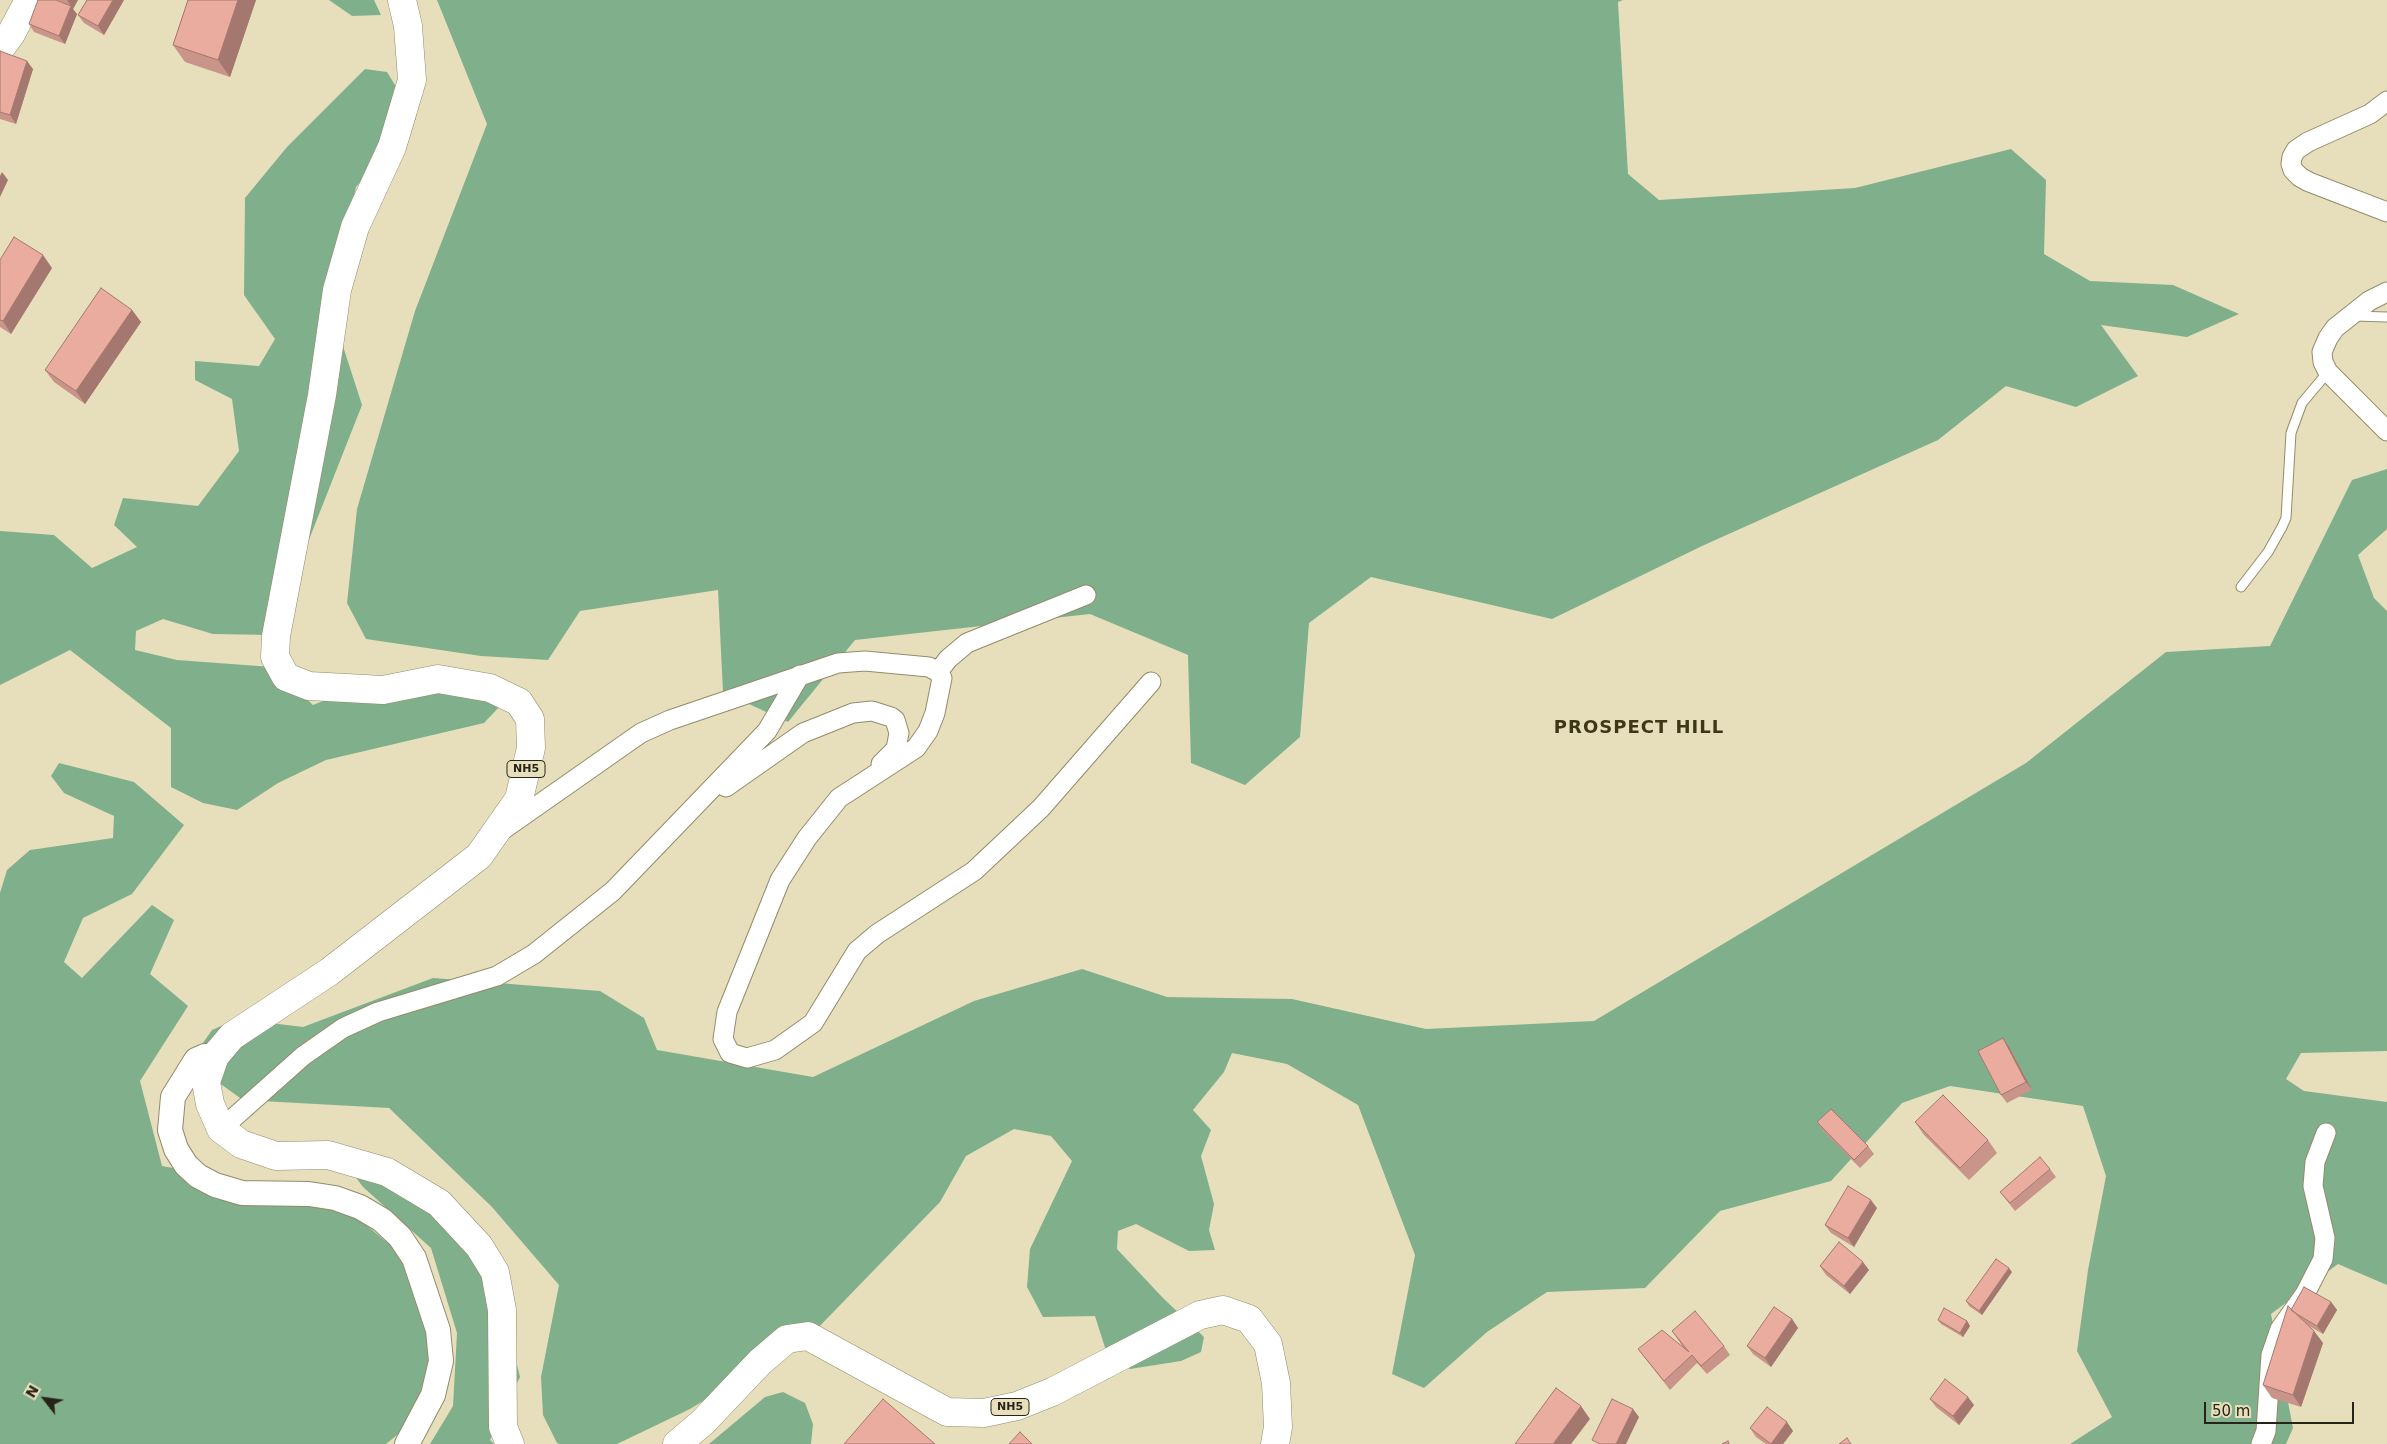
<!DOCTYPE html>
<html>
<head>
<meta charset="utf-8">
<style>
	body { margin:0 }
	#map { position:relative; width:2387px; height:1444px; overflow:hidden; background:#e7dfbc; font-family:"DejaVu Sans",sans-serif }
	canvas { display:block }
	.north { position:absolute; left:20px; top:1374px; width:50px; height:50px; -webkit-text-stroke:4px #e7dfbc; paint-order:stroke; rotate:300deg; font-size:14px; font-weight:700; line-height:20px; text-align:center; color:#272417 }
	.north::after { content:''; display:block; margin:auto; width:18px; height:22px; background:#272417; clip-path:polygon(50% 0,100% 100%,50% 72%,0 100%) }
	.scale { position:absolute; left:2204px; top:1402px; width:150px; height:22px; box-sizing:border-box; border:2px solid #272417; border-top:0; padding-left:6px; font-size:15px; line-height:18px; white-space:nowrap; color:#272417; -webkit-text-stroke:4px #e7dfbc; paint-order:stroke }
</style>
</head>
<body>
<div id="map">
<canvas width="2387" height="1444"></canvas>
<div class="north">N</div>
<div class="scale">50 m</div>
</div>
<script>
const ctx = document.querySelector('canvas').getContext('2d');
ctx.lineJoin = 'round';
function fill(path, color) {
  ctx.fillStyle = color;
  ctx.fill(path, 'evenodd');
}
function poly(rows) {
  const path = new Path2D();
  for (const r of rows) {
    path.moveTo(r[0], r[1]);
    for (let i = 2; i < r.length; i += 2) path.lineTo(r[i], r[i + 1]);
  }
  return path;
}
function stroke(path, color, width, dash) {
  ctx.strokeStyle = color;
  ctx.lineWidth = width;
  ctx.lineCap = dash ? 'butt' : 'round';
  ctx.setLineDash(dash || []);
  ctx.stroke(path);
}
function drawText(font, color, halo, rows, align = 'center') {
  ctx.font = font + ' "DejaVu Sans",sans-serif';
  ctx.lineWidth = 4;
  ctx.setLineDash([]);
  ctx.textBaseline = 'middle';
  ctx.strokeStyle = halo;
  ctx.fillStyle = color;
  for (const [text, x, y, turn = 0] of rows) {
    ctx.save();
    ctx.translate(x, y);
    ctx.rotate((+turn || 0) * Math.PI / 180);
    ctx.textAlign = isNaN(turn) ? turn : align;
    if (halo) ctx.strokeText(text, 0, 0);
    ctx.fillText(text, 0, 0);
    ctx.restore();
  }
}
fill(poly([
	[329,0,374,0,381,15,352,16],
	[437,0,1623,0,1618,2,1628,174,1659,200,1855,188,2011,149,2046,180,2044,254,2090,281,2173,285,2239,314,2187,337,2101,325,2138,376,2076,407,2006,386,1938,440,1702,546,1552,619,1371,577,1309,623,1300,737,1245,785,1191,763,1188,655,1090,614,855,640,788,722,723,692,718,590,580,611,548,660,481,656,366,639,347,603,357,509,415,311,487,124],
	[365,69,387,72,416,119,356,187,330,306,362,405,286,598,271,635,213,634,163,619,136,631,135,650,177,660,272,667,313,705,383,677,456,672,501,705,484,723,326,760,278,783,237,810,203,803,171,787,171,728,70,650,0,685,0,531,54,535,92,568,137,547,114,525,123,498,198,506,239,451,232,399,195,380,195,361,259,366,275,339,244,295,245,198,287,147],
	[2387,469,2387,529,2358,555,2374,598,2387,611,2387,1051,2301,1053,2286,1079,2304,1091,2387,1102,2387,1285,2338,1264,2271,1314,2293,1428,2286,1444,2070,1444,2112,1417,2077,1351,2088,1270,2106,1176,2083,1106,1950,1086,1902,1103,1831,1181,1720,1211,1645,1288,1547,1292,1487,1332,1424,1388,1392,1374,1415,1255,1358,1105,1287,1064,1232,1053,1224,1072,1193,1110,1211,1130,1201,1156,1214,1204,1209,1230,1215,1250,1189,1251,1136,1224,1118,1231,1117,1249,1163,1298,1204,1337,1201,1352,1181,1361,1130,1369,1108,1357,1095,1316,1043,1317,1027,1287,1030,1249,1072,1161,1051,1136,1014,1129,966,1156,940,1202,813,1333,690,1409,617,1444,560,1444,557,1443,543,1415,541,1377,559,1285,492,1207,389,1108,243,1100,194,1065,198,1050,212,1030,237,1019,303,1027,433,978,600,991,644,1018,657,1050,813,1077,974,1001,1082,969,1167,997,1292,999,1426,1029,1594,1021,2026,763,2166,652,2270,646,2352,480],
	[59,763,134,782,184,825,132,894,83,918,64,962,82,978,152,905,174,920,150,974,188,1006,140,1081,162,1166,244,1181,353,1214,401,1254,426,1331,432,1382,413,1422,386,1444,0,1444,0,893,7,870,30,850,113,838,114,816,64,793,51,776],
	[351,1171,411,1172,496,1280,520,1377,490,1440,494,1444,430,1444,453,1406,457,1333,431,1248,363,1187],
	[783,1392,805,1403,813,1424,811,1444,709,1444,765,1397]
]), '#7fb08b');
const service = poly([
	[2354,316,2387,317],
	[2241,587,2268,552,2282,527,2286,518,2291,433,2302,403,2328,372]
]);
const minor = poly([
	[2387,101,2370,114,2308,142,2296,150,2292,157,2291,164,2293,170,2300,177,2309,182,2387,212],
	[2387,292,2369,301,2335,328,2328,338,2322,352,2323,362,2328,372,2387,431],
	[938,672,948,659,967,643,1086,595],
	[726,787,803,733,853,713,872,711,891,717,895,720,899,733,896,749,881,764],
	[504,829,641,733,670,720,838,663,865,661,929,667,938,672,942,678,935,713,928,731,916,748,839,798,807,838,780,880,727,1012,723,1039,730,1053,747,1058,775,1050,813,1023,857,951,877,934,974,871,1041,808,1151,682],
	[221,1129,303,1056,343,1028,378,1012,497,976,534,954,613,891,743,756,767,731,800,675],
	[2261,1444,2266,1431,2271,1355,2280,1329,2305,1294,2323,1259,2325,1238,2313,1186,2315,1162,2326,1133]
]);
const tertiary = poly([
	[215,1056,205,1056,196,1060,173,1097,170,1130,176,1149,186,1165,198,1176,215,1185,242,1193,309,1194,335,1198,360,1207,382,1220,400,1237,414,1258,438,1330,441,1361,433,1395,407,1444]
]);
const trunk = poly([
	[402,0,408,26,412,80,392,147,355,227,337,290,322,395,276,636,275,657,286,677,309,686,383,690,438,679,490,688,519,702,530,719,531,748,519,799,479,856,329,972,232,1036,215,1056,206,1082,210,1104,221,1129,241,1144,276,1156,328,1155,387,1172,439,1203,479,1246,495,1272,502,1310,503,1427,510,1444],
	[0,49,11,34,29,0],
	[677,1444,703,1422,760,1362,787,1339,808,1336,947,1412,984,1413,1017,1406,1052,1392,1200,1315,1223,1310,1249,1319,1268,1344,1276,1383,1278,1427,1275,1444]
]);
stroke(service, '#938b6a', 11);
stroke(minor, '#938b6a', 21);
stroke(tertiary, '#938b6a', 26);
stroke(trunk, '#938b6a', 29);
stroke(service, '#fff', 9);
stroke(minor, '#fff', 19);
stroke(tertiary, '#fff', 24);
stroke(trunk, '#fff', 28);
fill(poly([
	[56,0,78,0,73,9,77,14,65,44,34,32,29,24],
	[87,0,124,0,104,35,84,23,78,15],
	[188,0,256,0,230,77,185,62,173,45],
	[0,51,33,69,16,124,0,119],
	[0,260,52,268,11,334,0,327],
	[132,310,141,322,85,404,54,382,45,370],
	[2003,1038,2009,1047,2032,1090,2007,1103,2001,1095],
	[1817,1122,1868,1146,1874,1154,1860,1168,1823,1131],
	[1915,1122,1988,1140,1997,1153,1969,1180,1924,1135],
	[2050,1169,2056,1177,2015,1211,2000,1192],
	[1877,1208,1854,1247,1831,1233,1825,1225],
	[1820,1266,1869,1270,1850,1294,1826,1275],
	[2012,1272,1982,1315,1969,1306,1966,1301],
	[2331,1302,2337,1310,2323,1334,2309,1326,2314,1331,2323,1343,2301,1407,2272,1398,2263,1385,2291,1310],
	[1792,1319,1798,1328,1771,1367,1753,1354,1747,1346],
	[1938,1320,1967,1321,1970,1326,1963,1337,1941,1324],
	[1672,1331,1724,1346,1730,1355,1707,1374,1697,1363,1670,1390,1638,1349,1685,1350],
	[1930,1399,1974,1405,1959,1425,1936,1407],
	[1750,1428,1793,1431,1783,1444,1766,1444,1756,1437]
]), '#c99489');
fill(poly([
	[67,0,78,0,73,9,77,14,65,44,59,36,71,6],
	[113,0,124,0,104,35,98,26],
	[238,0,256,0,230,77,218,60],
	[27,61,33,69,16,124,10,115],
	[2,172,8,180,0,197,0,176],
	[43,255,52,268,11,334,3,321],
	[132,310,141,322,85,404,76,391],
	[2003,1038,2009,1047,2032,1090,2026,1082],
	[1871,1200,1877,1208,1854,1247,1848,1238],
	[1863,1262,1869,1270,1850,1294,1844,1286],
	[2009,1268,2012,1272,1982,1315,1979,1311],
	[2331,1302,2337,1310,2323,1334,2317,1326],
	[1792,1319,1798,1328,1771,1367,1765,1358],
	[1967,1321,1970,1326,1963,1337,1960,1333],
	[2314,1331,2323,1343,2301,1407,2293,1395],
	[1968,1397,1974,1405,1959,1425,1953,1416],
	[1581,1406,1590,1419,1571,1444,1553,1444],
	[1633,1409,1639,1417,1626,1444,1616,1444],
	[1787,1422,1793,1431,1783,1444,1771,1444]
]), '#a4786f');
const building = poly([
	[38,0,56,0,71,6,59,36,29,24,38,0],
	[87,0,113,0,98,26,78,15,87,0],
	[188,0,238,0,218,60,173,45,188,0],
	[0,51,27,61,10,115,0,112,0,51],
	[14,237,43,255,3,321,0,320,0,260,14,237],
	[101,288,132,310,76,391,45,370,101,288],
	[2003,1038,2026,1082,2001,1095,1978,1051,2003,1038],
	[1943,1095,1988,1140,1960,1168,1915,1122,1943,1095],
	[1831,1109,1868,1146,1854,1160,1817,1122,1831,1109],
	[2040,1157,2050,1169,2010,1203,2000,1192,2040,1157],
	[1848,1186,1871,1200,1848,1238,1825,1225,1848,1186],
	[1839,1242,1863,1262,1844,1286,1820,1266,1839,1242],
	[1996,1259,2009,1268,1979,1311,1966,1301,1996,1259],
	[2304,1287,2331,1302,2317,1326,2295,1313,2291,1310,2304,1287],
	[2288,1306,2314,1331,2293,1395,2263,1385,2288,1306],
	[1774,1307,1792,1319,1765,1358,1747,1346,1774,1307],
	[1944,1308,1967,1321,1960,1333,1938,1320,1944,1308],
	[1695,1311,1724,1346,1701,1366,1692,1355,1664,1381,1638,1349,1662,1330,1689,1352,1672,1331,1695,1311],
	[1945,1379,1968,1397,1953,1416,1930,1399,1945,1379],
	[1556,1388,1581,1406,1553,1444,1515,1444,1556,1388],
	[883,1399,935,1444,844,1444,883,1399],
	[1612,1399,1633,1409,1616,1444,1600,1444,1592,1440,1612,1399],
	[1767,1407,1787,1422,1771,1444,1750,1428,1767,1407],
	[1020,1432,1032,1444,1009,1444,1020,1432],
	[1847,1438,1851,1444,1839,1444,1847,1438],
	[1728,1441,1729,1444,1722,1444,1728,1441]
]);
fill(building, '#eaac9f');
stroke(building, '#a4786f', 1);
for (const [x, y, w] of [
	[526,769,38],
	[1010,1407,38]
]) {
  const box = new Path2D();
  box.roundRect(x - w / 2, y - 8.5, w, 17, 4);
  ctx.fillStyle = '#e7dfbc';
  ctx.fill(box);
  stroke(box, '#272417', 1);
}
drawText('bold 11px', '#272417', null, [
	["NH5",526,769],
	["NH5",1010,1407]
]);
ctx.letterSpacing = '1px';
drawText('bold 18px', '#3d3617', '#e7dfbc', [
	["PROSPECT HILL",1639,728]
]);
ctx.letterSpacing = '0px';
</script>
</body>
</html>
